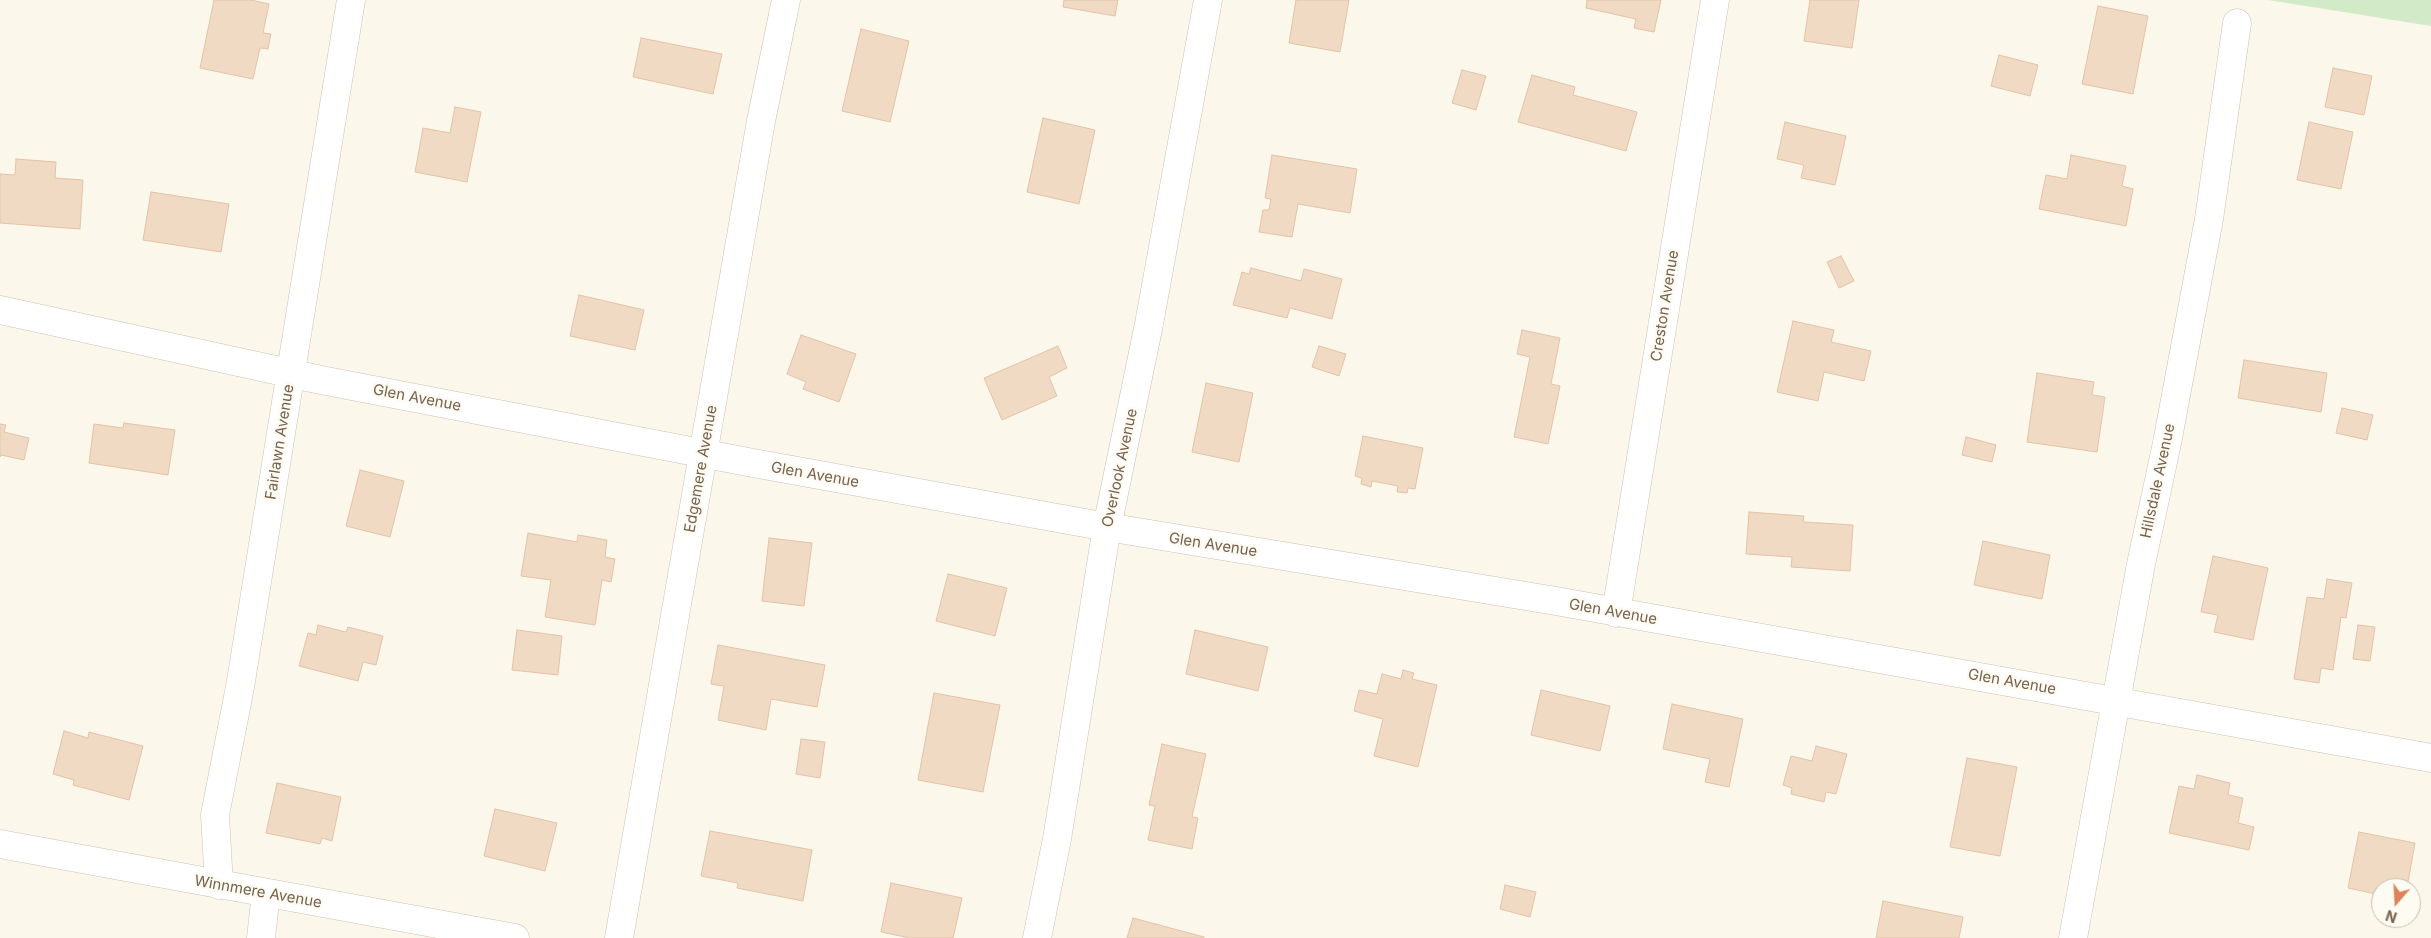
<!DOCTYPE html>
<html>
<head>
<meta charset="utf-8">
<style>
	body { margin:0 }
	#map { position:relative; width:2431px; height:938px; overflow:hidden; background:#fcf7eb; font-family:Inter,sans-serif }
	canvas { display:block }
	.north { position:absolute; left:2371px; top:878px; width:50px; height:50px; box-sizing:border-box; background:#fefbf2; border:1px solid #c8bdb1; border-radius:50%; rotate:199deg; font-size:14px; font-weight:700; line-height:20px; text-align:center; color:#76614f }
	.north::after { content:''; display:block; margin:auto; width:18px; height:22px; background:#df8457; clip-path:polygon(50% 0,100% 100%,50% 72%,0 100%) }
</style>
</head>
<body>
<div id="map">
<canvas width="2431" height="938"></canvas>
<div class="north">N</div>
</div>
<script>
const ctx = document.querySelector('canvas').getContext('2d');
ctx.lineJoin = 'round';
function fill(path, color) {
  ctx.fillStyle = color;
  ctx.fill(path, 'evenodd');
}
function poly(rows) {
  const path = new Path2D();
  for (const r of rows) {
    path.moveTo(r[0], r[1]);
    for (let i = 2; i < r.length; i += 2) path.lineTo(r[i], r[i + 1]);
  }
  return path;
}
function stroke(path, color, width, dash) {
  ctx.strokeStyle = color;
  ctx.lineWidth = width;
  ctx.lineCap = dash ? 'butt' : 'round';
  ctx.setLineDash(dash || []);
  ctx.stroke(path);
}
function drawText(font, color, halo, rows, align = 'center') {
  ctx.font = font + ' Inter,sans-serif';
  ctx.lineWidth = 5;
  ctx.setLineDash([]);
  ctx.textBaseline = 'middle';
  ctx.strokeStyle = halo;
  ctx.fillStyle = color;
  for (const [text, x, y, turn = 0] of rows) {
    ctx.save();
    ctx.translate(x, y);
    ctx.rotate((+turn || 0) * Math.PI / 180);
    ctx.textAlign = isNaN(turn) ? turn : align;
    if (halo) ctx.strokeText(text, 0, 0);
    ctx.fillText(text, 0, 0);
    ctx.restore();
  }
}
fill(poly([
	[2268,0,2431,0,2431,26]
]), '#d3eac9');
const building = poly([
	[214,0,251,0,269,4,263,33,271,34,268,49,260,48,253,79,200,68,214,0],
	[1064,0,1118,0,1115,16,1063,7,1064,0],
	[1296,0,1349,0,1340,52,1289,43,1296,0],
	[1587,0,1661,0,1654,32,1634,28,1636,19,1586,8,1587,0],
	[1810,0,1859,0,1852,48,1804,41,1810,0],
	[2098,6,2148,16,2133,94,2082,84,2098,6],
	[861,29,909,41,890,122,842,111,861,29],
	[641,38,722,54,713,94,633,77,641,38],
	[1999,55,2038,65,2030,96,1991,86,1999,55],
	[2333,68,2372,76,2364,115,2325,107,2333,68],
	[1462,70,1486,76,1476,110,1452,103,1462,70],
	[1532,75,1575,87,1573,95,1637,112,1626,151,1518,122,1532,75],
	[455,107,481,112,467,182,415,172,423,128,450,133,455,107],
	[1043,118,1095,130,1079,204,1027,192,1043,118],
	[1785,122,1846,136,1835,185,1801,178,1804,165,1777,159,1785,122],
	[2309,122,2353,132,2341,189,2297,180,2309,122],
	[1272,155,1357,169,1350,213,1298,204,1292,237,1259,232,1263,210,1269,210,1271,199,1265,198,1272,155],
	[2071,155,2126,166,2122,186,2133,189,2126,226,2039,209,2046,175,2067,179,2071,155],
	[16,159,56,162,55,178,83,180,80,229,0,223,0,174,15,175,16,159],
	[151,192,229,204,221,252,143,240,151,192],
	[1841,256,1854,281,1839,288,1827,262,1841,256],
	[1251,268,1301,281,1304,269,1342,279,1332,319,1290,308,1287,318,1233,305,1242,272,1249,274,1251,268],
	[579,295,644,310,635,350,570,336,579,295],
	[1793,321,1834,330,1831,342,1871,351,1864,381,1824,372,1818,401,1777,392,1793,321],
	[1522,330,1560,338,1551,384,1560,386,1548,444,1514,437,1530,357,1517,354,1522,330],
	[801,335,856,354,839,402,803,389,806,382,787,374,801,335],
	[1058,346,1067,368,1049,377,1057,396,1002,420,984,378,1058,346],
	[1319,346,1346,354,1339,376,1312,367,1319,346],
	[2244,360,2327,373,2321,412,2238,398,2244,360],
	[2037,373,2094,382,2092,395,2105,397,2097,452,2027,442,2037,373],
	[1206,383,1253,393,1239,462,1192,452,1206,383],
	[2342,408,2373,415,2367,440,2336,433,2342,408],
	[124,423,175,430,168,475,89,463,94,424,123,428,124,423],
	[0,424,6,425,4,432,29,438,24,460,1,455,0,457,0,424],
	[1363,436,1423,448,1415,489,1408,488,1407,493,1397,492,1398,486,1372,481,1371,487,1361,484,1362,478,1355,476,1363,436],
	[1966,437,1996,445,1992,462,1962,455,1966,437],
	[360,470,404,481,390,537,346,526,360,470],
	[1749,512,1804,516,1803,522,1853,525,1850,571,1791,567,1792,557,1746,554,1749,512],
	[528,533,577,542,578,535,607,540,605,557,615,559,611,582,602,580,595,625,545,617,551,580,521,576,528,533],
	[769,538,812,543,804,606,762,601,769,538],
	[1983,541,2050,555,2042,599,1974,585,1983,541],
	[2213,556,2268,568,2253,640,2214,632,2218,615,2201,612,2213,556],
	[948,574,1007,588,995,636,936,621,948,574],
	[2327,579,2352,583,2346,618,2341,617,2333,670,2321,668,2319,683,2294,679,2307,597,2324,599,2327,579],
	[318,625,346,632,348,627,383,636,376,665,363,662,358,681,299,666,308,633,316,635,318,625],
	[2358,625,2375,627,2370,661,2353,659,2358,625],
	[517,630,562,636,558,675,512,670,517,630],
	[1195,630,1268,647,1258,691,1186,674,1195,630],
	[718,645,825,665,817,707,771,699,766,730,718,720,724,686,711,684,718,645],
	[1403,670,1414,673,1412,679,1437,685,1418,767,1374,756,1383,719,1354,711,1359,690,1377,694,1382,674,1401,679,1403,670],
	[1541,690,1610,706,1600,751,1531,735,1541,690],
	[934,693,1000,705,983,792,918,780,934,693],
	[1672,704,1743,719,1729,787,1705,782,1710,759,1663,749,1672,704],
	[64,731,88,738,89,732,143,746,129,800,73,785,74,780,53,774,64,731],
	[801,739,825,742,820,778,796,774,801,739],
	[1162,744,1206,754,1192,817,1198,818,1192,849,1148,840,1155,806,1149,805,1162,744],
	[1816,746,1847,754,1836,794,1826,792,1824,802,1791,794,1792,788,1783,785,1791,756,1812,761,1816,746],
	[1967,758,2017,767,2000,856,1950,847,1967,758],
	[2197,775,2230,783,2228,795,2243,798,2238,823,2254,827,2249,850,2169,833,2179,786,2194,789,2197,775],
	[277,783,341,797,332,841,322,838,320,844,266,833,277,783],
	[495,809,557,823,545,871,484,856,495,809],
	[710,831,812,850,803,901,737,888,738,883,701,876,710,831],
	[2359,832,2415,843,2407,888,2381,888,2381,895,2348,888,2359,832],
	[891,883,962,898,953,938,910,938,881,932,891,883],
	[1505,885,1536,892,1530,917,1500,909,1505,885],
	[1883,901,1963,917,1959,938,1876,938,1883,901],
	[1133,918,1204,937,1204,938,1127,938,1133,918]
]);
fill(building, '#f0dac4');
stroke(building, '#e2c3a5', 1);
const minor = poly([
	[0,310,321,380,753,463,1107,527,1556,601,2431,758],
	[1616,613,1715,0],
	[0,844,515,938],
	[219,885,215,815,240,687,351,0],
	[261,938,266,893],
	[619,938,761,121,786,0],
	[1037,938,1057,839,1107,527,1149,324,1208,0],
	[2073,938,2141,564,2167,443,2209,219,2237,23]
]);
stroke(minor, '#cec0b1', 29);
stroke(minor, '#fff', 28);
drawText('15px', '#76614f', '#fefbf2', [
	["Creston Avenue",1665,306,-81],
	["Glen Avenue",417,398,11],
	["Fairlawn Avenue",280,442,-81],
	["Overlook Avenue",1120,468,-78],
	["Edgemere Avenue",701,469,-80],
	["Glen Avenue",815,475,10],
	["Hillsdale Avenue",2158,481,-78],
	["Glen Avenue",1213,545,9],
	["Glen Avenue",1613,612,10],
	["Glen Avenue",2012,682,10],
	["Winnmere Avenue",258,892,10]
]);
</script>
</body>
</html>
